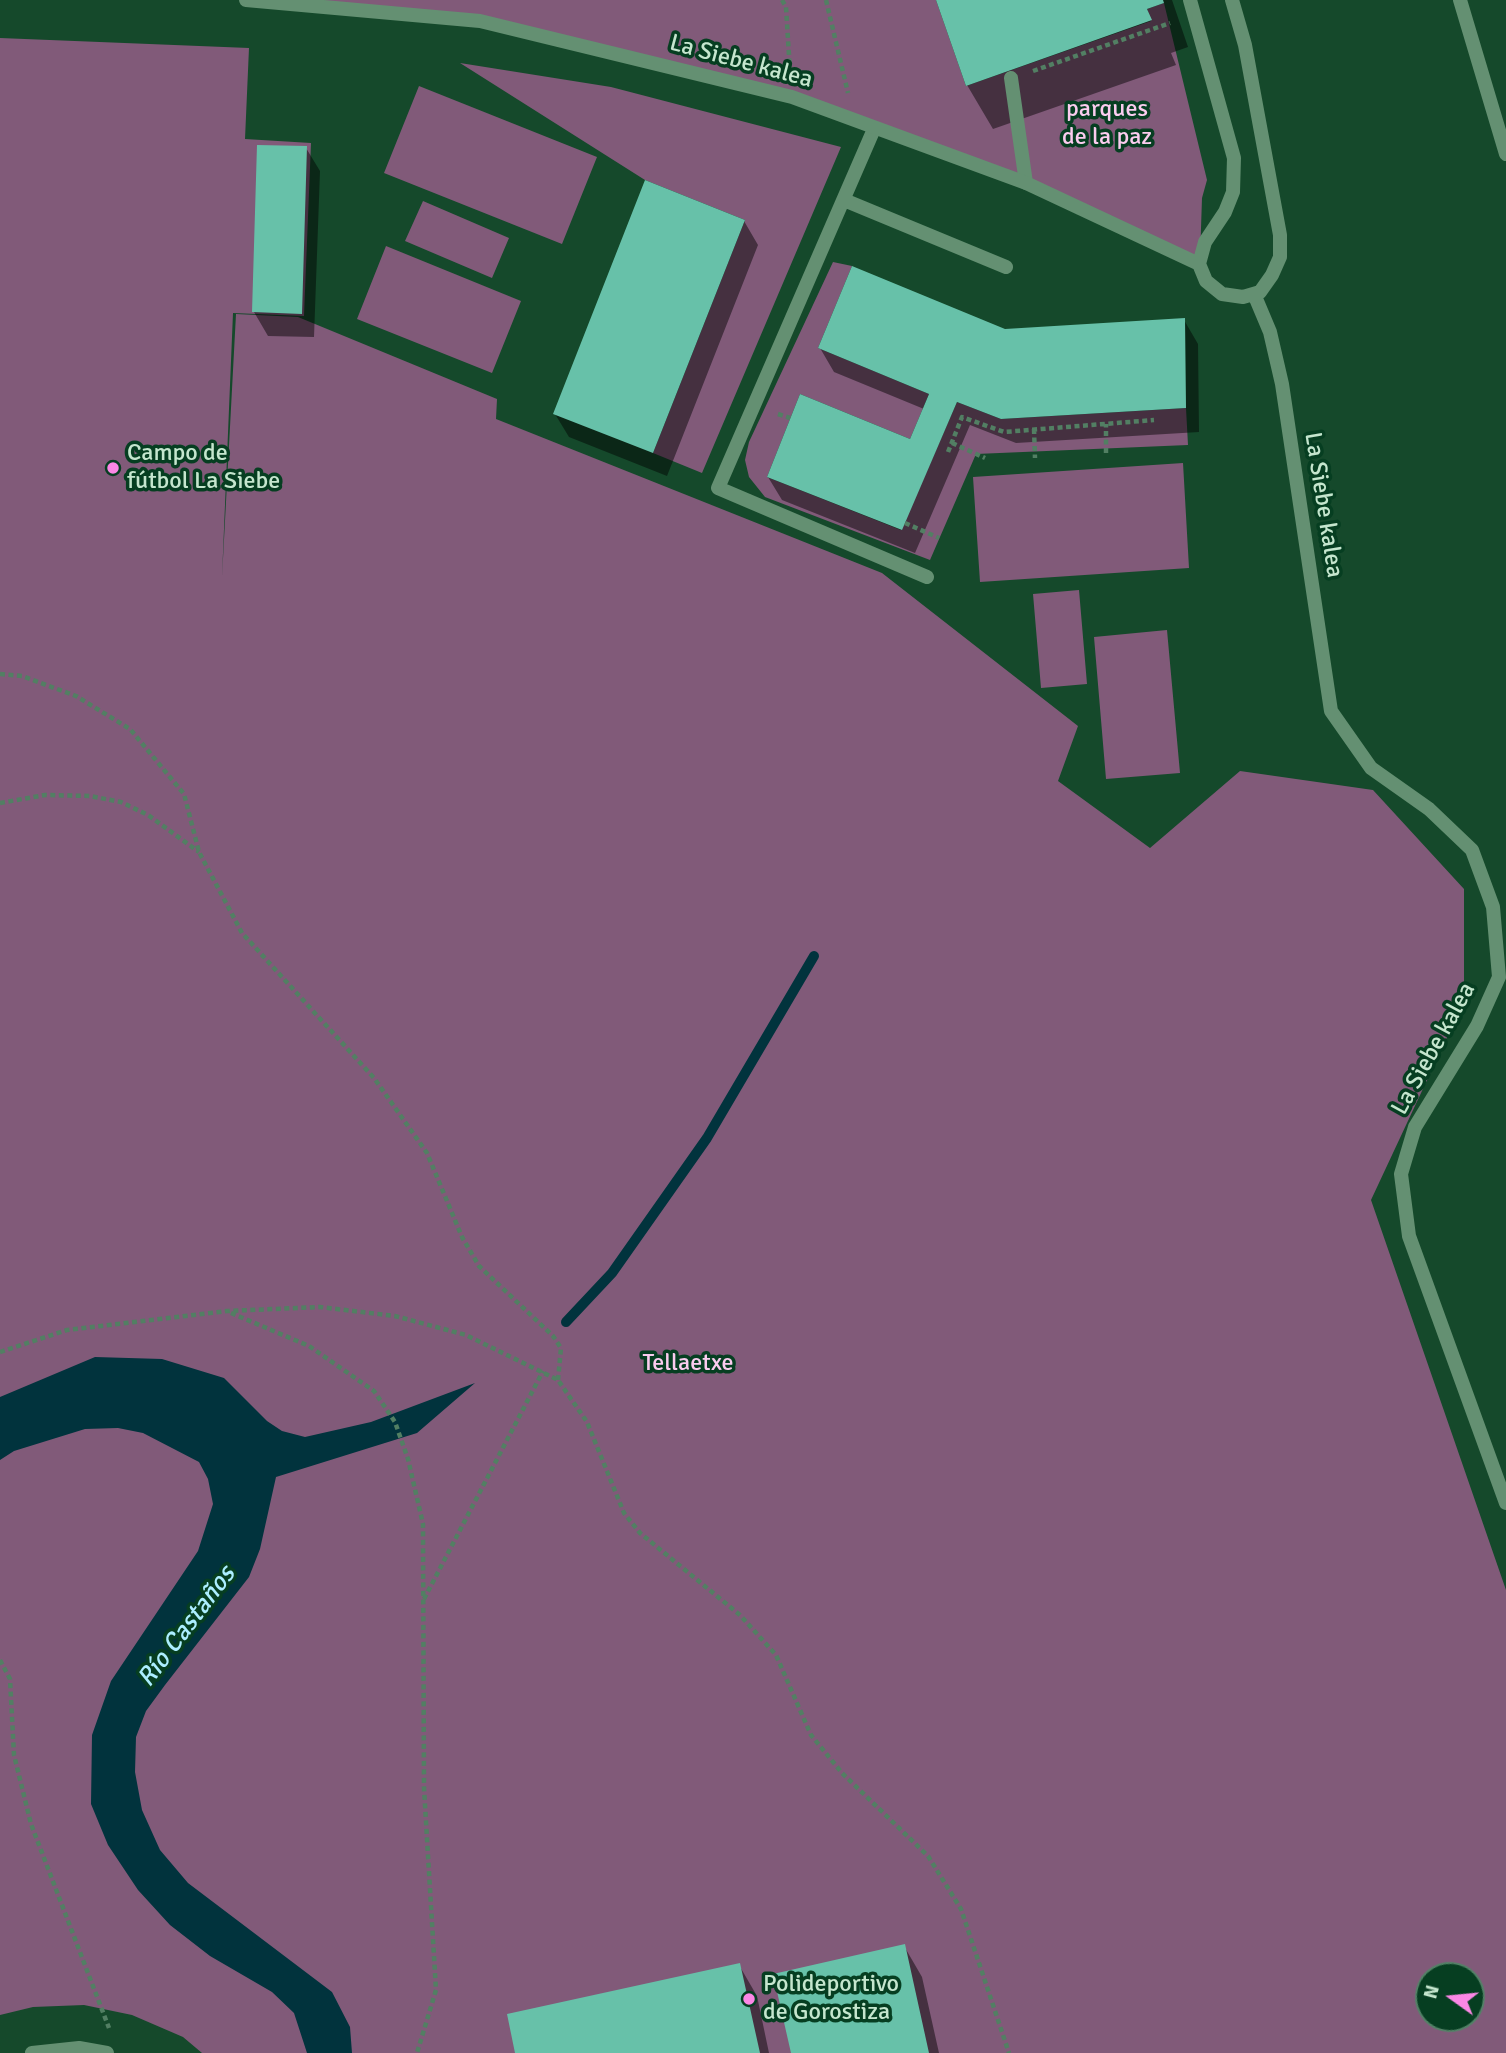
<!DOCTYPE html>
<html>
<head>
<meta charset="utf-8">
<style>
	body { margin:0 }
	#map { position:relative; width:1506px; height:2053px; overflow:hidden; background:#15492b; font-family:Signika,sans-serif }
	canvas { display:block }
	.north { position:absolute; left:1415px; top:1962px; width:70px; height:70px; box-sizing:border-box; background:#063e21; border:2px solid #528166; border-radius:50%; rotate:285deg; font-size:19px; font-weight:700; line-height:28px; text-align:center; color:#c5e6ce }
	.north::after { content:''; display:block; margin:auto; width:24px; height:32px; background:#fb87e5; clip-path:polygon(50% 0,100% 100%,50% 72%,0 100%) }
</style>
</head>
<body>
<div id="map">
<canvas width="1506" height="2053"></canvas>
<div class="north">N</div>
</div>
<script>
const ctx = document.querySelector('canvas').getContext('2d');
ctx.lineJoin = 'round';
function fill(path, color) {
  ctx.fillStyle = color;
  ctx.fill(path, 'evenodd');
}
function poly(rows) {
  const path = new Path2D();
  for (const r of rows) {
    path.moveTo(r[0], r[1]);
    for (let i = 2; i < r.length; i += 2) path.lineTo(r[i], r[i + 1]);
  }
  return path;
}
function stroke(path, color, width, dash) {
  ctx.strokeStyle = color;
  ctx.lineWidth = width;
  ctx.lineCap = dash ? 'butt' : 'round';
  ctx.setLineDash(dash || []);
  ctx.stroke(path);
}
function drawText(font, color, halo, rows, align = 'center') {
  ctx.font = font + ' Signika,sans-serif';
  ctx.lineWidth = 7;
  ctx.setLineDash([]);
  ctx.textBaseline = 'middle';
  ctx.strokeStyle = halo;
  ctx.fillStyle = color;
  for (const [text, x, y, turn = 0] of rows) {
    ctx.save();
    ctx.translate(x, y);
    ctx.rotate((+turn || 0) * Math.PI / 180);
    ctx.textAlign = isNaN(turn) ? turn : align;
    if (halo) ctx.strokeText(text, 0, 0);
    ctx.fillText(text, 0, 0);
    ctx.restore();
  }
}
fill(poly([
	[325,0,936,0,966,86,1151,21,1147,9,1164,3,1207,180,1202,198,1200,259,856,116,480,21,325,6],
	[0,38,249,48,245,139,311,143,304,316,233,313,222,577,236,314,298,317,497,399,496,419,882,573,1078,726,1058,781,1150,848,1240,771,1373,790,1464,889,1464,1001,1371,1200,1506,1590,1506,2053,202,2053,183,2037,132,2015,84,2005,33,2007,0,2015],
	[1429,1976,1471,1976,1471,2018,1429,2018],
	[460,63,611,87,841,147,702,473,653,453,745,220,645,180],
	[419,86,597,157,562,244,384,173],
	[423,201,509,238,492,278,405,241],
	[386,246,521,301,492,373,357,319],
	[833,262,852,266,818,348,929,394,910,439,800,394,767,477,901,530,957,402,1001,419,1186,408,1188,445,976,454,930,560,765,497,749,477,745,460,749,442],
	[1183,463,1189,568,980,582,973,477],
	[1079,590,1087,684,1041,688,1033,594],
	[1167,630,1180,773,1106,779,1094,637]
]), '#815a79');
fill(poly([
	[95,1357,162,1359,224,1378,267,1421,282,1431,305,1437,371,1422,475,1383,417,1433,276,1477,260,1549,249,1577,165,1685,146,1711,136,1737,135,1772,142,1810,160,1850,188,1883,332,1992,350,2027,352,2053,307,2053,294,2013,272,1992,210,1956,170,1925,138,1890,108,1845,91,1804,92,1735,111,1681,198,1551,213,1504,208,1479,199,1462,143,1433,118,1428,85,1429,14,1451,0,1460,0,1397]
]), '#01333d');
fill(poly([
	[938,0,1172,0,1188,47,1171,53,1176,65,993,129,967,85],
	[306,148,320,171,314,337,268,336,254,312],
	[744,221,758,245,667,476,569,437,555,414],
	[1184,320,1198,344,1199,432,1016,443,970,425,915,553,782,500,768,477,911,441,924,409,834,372,820,348,1005,331],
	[904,1946,922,1977,939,2053,793,2053],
	[739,1965,757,1996,769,2053,517,2053]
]), '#0007');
stroke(poly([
	[566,1322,612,1273,707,1138,814,956]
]), '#01333d', 10);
fill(poly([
	[936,0,1163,0,1164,3,1147,9,1152,20,966,86],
	[257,145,307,146,302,314,252,312],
	[645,180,745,220,653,453,553,414],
	[852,266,1005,329,1185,318,1186,408,1001,419,957,402,902,530,767,477,800,394,910,439,929,394,818,348],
	[905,1944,929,2053,791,2053,773,1974],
	[740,1963,760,2053,515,2053,507,2014]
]), '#67c1a9');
stroke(poly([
	[782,0,786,7,790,72],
	[826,0,848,93],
	[1033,71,1170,23],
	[778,414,790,418],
	[1034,429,1035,458],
	[952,443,985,458],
	[948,452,962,417,1004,432,1154,420],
	[1106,453,1106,424],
	[905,523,939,538],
	[0,674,22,676,76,696,130,729,184,794,199,852,242,933,374,1078,427,1153,462,1237,479,1266,553,1336,561,1348,558,1380],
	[0,803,45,795,90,796,121,802,148,815,199,852],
	[231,1313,309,1346,374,1391,395,1422,408,1459,423,1524,424,1788,436,1990,417,2053],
	[0,1352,67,1330,227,1311,320,1307,395,1316,466,1335,558,1380,587,1422,624,1513,640,1533,740,1615,776,1655,811,1735,842,1773,928,1856,961,1909,1009,2053],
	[424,1599,543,1371],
	[0,1660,10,1679,14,1755,31,1824,109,2028]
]), '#527f63', 4.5, [5, 3.5]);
stroke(poly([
	[1011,78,1026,183],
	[874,129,718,488,927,577],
	[844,200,1006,267],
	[32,2053,79,2048,107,2053]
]), '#649072', 14);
stroke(poly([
	[246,0,480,21,792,97,1026,183,1199,264],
	[1190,0,1234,158,1233,192,1225,212,1205,242,1199,264,1206,281,1222,294,1243,297,1260,292,1272,275,1280,257,1280,235,1245,45,1232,0],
	[1460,0,1506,154],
	[1254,294,1270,332,1282,384,1331,711,1371,768,1429,809,1472,850,1493,907,1499,977,1477,1026,1415,1127,1401,1174,1409,1236,1506,1503]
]), '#649072', 14);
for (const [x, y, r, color] of [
	[113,468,7,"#fb87e5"],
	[749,1999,7,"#fb87e5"]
]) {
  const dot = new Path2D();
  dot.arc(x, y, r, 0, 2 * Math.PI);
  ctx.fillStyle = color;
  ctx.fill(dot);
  stroke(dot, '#063e21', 2.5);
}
drawText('24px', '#c5e6ce', '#063e21', [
	["La Siebe kalea",741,62,15],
	["La Siebe kalea",1323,505,81],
	["La Siebe kalea",1434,1049,-61]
]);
drawText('24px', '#fbccef', '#063e21', [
	["parques",1107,110],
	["de la paz",1107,138],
	["Tellaetxe",688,1364]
]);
drawText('24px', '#c5e6ce', '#063e21', [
	["Campo de",127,454],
	["fútbol La Siebe",127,482],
	["Polideportivo",763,1985],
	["de Gorostiza",763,2013]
], 'left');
drawText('italic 26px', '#aceeff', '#063e21', [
	["Río Castaños",187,1627,-53]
]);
</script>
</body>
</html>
